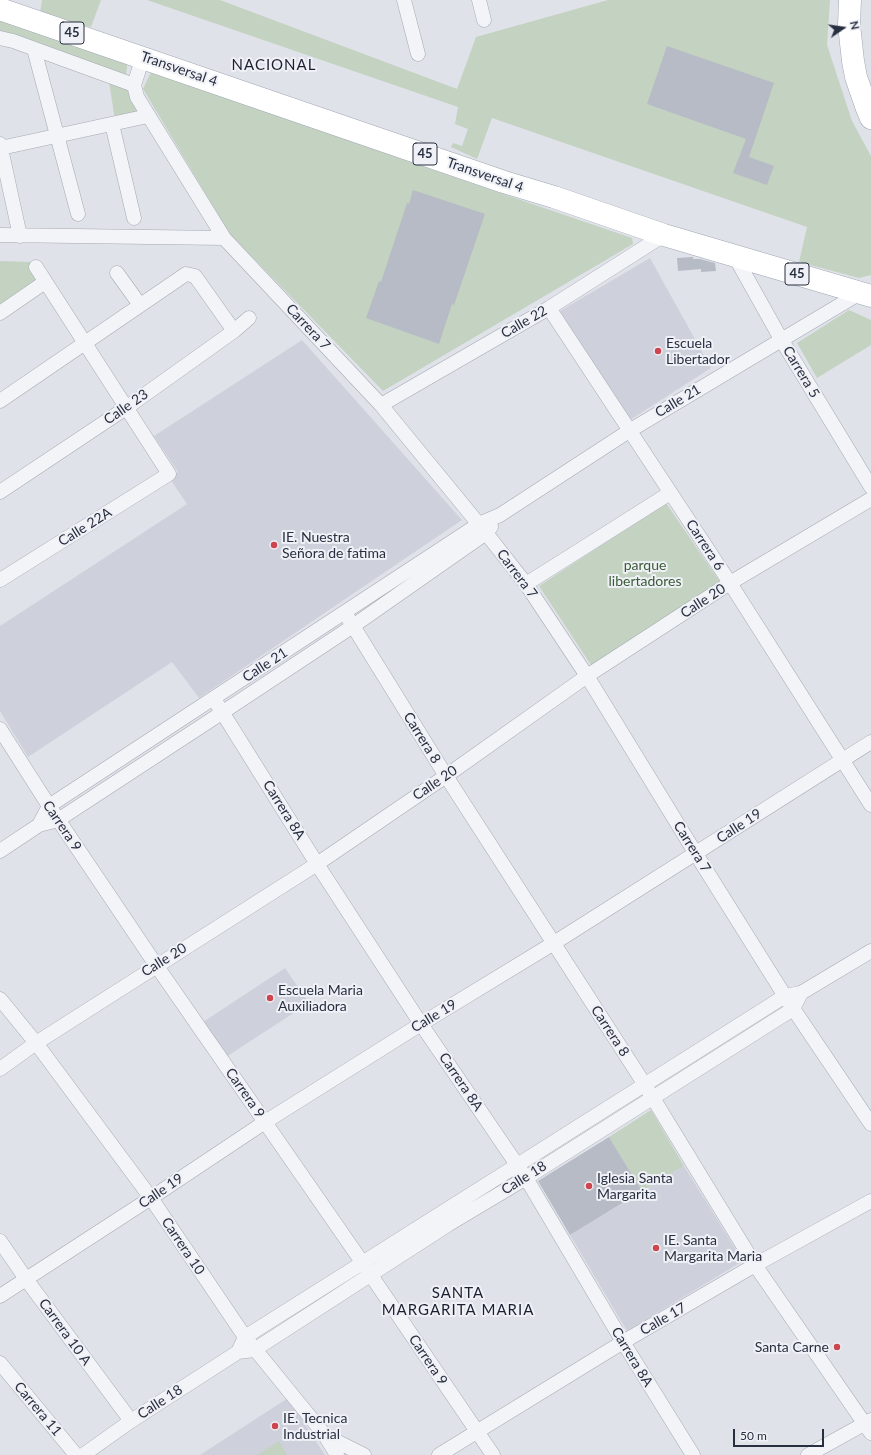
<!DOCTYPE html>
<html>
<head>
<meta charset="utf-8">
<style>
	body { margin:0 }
	#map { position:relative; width:871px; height:1455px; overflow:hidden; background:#e0e2e9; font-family:Lato,sans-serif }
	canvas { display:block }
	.north { position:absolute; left:823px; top:8px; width:40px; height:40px; -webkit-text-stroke:3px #eff1f6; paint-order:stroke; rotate:77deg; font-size:11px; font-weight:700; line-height:16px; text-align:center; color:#282f40 }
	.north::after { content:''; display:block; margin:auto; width:14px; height:18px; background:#282f40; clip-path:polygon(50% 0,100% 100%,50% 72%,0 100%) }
	.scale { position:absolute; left:733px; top:1429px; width:91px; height:18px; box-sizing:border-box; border:2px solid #282f40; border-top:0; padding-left:5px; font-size:12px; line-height:14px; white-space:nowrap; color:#282f40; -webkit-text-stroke:3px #eff1f6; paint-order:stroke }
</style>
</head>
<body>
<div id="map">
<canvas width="871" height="1455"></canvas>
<div class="north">N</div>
<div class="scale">50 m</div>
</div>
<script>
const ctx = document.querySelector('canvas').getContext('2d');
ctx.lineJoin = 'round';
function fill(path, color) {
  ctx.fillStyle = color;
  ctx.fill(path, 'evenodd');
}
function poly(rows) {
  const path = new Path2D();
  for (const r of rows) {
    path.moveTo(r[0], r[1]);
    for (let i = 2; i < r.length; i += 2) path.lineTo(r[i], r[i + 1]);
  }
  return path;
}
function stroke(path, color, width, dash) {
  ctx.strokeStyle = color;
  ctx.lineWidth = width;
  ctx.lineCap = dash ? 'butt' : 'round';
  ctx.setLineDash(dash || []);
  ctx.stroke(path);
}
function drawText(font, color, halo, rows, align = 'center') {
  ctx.font = font + ' Lato,sans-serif';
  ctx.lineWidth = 4;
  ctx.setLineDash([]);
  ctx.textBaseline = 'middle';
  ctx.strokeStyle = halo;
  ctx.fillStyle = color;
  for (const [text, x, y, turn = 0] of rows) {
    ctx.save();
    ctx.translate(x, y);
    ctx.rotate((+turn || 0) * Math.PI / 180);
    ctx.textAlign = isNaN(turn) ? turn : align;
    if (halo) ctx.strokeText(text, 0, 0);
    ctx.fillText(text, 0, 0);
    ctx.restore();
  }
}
fill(poly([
	[650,258,711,368,630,420,560,311],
	[302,340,462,520,199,698,172,662,28,757,0,711,0,626,187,504,170,479,178,472,154,436],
	[285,968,309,1003,226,1057,203,1022],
	[684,1166,743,1261,627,1331,570,1235],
	[288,1398,325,1455,200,1455]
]), '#ced1db');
fill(poly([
	[42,0,101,0,91,27,53,18,40,13],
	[147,0,220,0,457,89,476,37,608,0,830,0,827,45,852,121,871,156,871,275,859,278,799,262,807,227,492,118,477,159,451,147,453,143,462,146,468,129,455,124,458,107],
	[0,14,128,56,126,77,0,33],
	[152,70,433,170,632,238,633,244,383,391,229,233,143,89],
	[109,82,130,89,143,115,115,120],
	[0,261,30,262,40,280,0,305],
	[849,310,871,320,871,345,817,378,797,343],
	[666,503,720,582,591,665,539,586],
	[651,1110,684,1166,642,1191,609,1137],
	[279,1441,287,1455,257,1455]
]), '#c4d2c1');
fill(poly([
	[667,46,774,83,749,157,774,166,767,185,733,173,746,139,647,104],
	[413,190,485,214,454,305,452,304,439,344,366,318,379,281,381,282,407,203,409,204],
	[693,257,693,259,700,259,715,263,716,271,701,272,701,269,678,271,677,258],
	[609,1137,642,1191,570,1235,538,1181]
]), '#b7bbc5');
const street = poly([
	[404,0,418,54],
	[479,0,484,20],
	[0,38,13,41,134,85],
	[34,49,78,214],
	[143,57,134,85,137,97,224,238,381,405,486,533,526,584,587,676,696,854,788,1001,871,1124],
	[112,124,134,218],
	[0,144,20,236],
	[1,148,148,116],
	[0,235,224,238],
	[734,255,781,339,871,487],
	[117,273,140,305],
	[549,308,730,583,871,805],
	[0,313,45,282],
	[0,401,186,274,195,276,234,331],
	[381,405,549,308,664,235],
	[0,492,126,408,234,331,249,318],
	[0,580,169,474,36,267],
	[526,584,670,493],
	[345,613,446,776,645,1085,755,1265,871,1433],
	[214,699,317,864,421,1024,526,1178,623,1342,693,1455],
	[0,729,49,806,156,965,362,1262,493,1455],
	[39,825,49,806,479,524,500,515,629,431,860,293],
	[0,851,39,825,58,820,223,712,353,626,486,533,491,527],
	[0,999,36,1043,151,1198,245,1337,324,1434,337,1455],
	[0,1069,36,1043,317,864,446,776,587,676,730,583,871,499],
	[0,1241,26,1279,131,1421],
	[0,1296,151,1198,265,1122,421,1024,554,943,871,742],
	[238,1352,245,1337,785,996,801,993,871,951],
	[0,1363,76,1455],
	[324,1435,364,1455],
	[83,1455,131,1421,238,1352,254,1350,449,1224,526,1178,793,1009,801,993],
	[439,1455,623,1342,755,1265,871,1201],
	[808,1455,871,1420]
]);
const primary = poly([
	[850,0,849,25,853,61,856,77,866,106,871,118],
	[0,9,504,182,554,197,664,235,871,296]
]);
stroke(street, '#a5a9b3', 15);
stroke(primary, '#9fa6b4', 23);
stroke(street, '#f2f4f7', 14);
stroke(primary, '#fff', 22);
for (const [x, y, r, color] of [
	[658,351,4,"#cd454f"],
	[274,545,4,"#cd454f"],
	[270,998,4,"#cd454f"],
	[589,1186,4,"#cd454f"],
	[656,1248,4,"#cd454f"],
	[837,1347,4,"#cd454f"],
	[275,1426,4,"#cd454f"]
]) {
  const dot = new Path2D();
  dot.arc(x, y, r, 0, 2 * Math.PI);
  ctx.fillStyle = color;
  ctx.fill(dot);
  stroke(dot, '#eff1f6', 1.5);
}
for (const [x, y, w] of [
	[72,33,24],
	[425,154,24],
	[797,274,24]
]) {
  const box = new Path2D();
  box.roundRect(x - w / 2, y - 11, w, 22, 3);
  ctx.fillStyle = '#eff1f6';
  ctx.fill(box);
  stroke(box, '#282f40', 1);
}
drawText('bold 13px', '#282f40', null, [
	["45",72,33],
	["45",425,154],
	["45",797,274]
]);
drawText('14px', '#282f40', '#eff1f6', [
	["Transversal 4",179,69,19],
	["Transversal 4",485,175,19],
	["Calle 22",524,322,-30],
	["Carrera 7",308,327,47],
	["Carrera 5",801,372,59],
	["Calle 21",678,401,-31],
	["Calle 23",126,407,-35],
	["Calle 22A",85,527,-32],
	["Carrera 6",705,545,57],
	["Carrera 7",517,574,53],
	["Calle 20",703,601,-33],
	["Calle 21",265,665,-33],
	["Carrera 8",422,738,58],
	["Calle 20",435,783,-34],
	["Carrera 8A",284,810,58],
	["Carrera 9",62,826,56],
	["Calle 19",739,826,-33],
	["Carrera 7",692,847,58],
	["Calle 20",164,960,-32],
	["Calle 19",434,1016,-31],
	["Carrera 8",610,1031,57],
	["Carrera 8A",461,1082,56],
	["Carrera 9",245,1093,55],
	["Calle 18",524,1178,-32],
	["Calle 19",161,1191,-34],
	["Carrera 10",183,1246,56],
	["Calle 17",663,1319,-30],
	["Carrera 10 A",65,1332,54],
	["Carrera 8A",632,1357,59],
	["Carrera 9",428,1360,56],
	["Calle 18",160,1402,-33],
	["Carrera 11",38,1409,50]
]);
drawText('14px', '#282f40', '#eff1f6', [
	["Escuela",666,343],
	["Libertador",666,359],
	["IE. Nuestra",282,537],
	["Señora de fatima",282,553],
	["Escuela Maria",278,990],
	["Auxiliadora",278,1006],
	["Iglesia Santa",597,1178],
	["Margarita",597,1194],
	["IE. Santa",664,1240],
	["Margarita Maria",664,1256],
	["Santa Carne",829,1347,"right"],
	["IE. Tecnica",283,1418],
	["Industrial",283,1434]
], 'left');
drawText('14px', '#3a5b36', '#eff1f6', [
	["parque",645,565],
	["libertadores",645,581]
]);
ctx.letterSpacing = '1px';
drawText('15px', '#1b2031', '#eff1f6', [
	["NACIONAL",274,65],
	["SANTA",458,1293],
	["MARGARITA MARIA",458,1310]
]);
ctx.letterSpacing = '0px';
</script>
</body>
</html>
